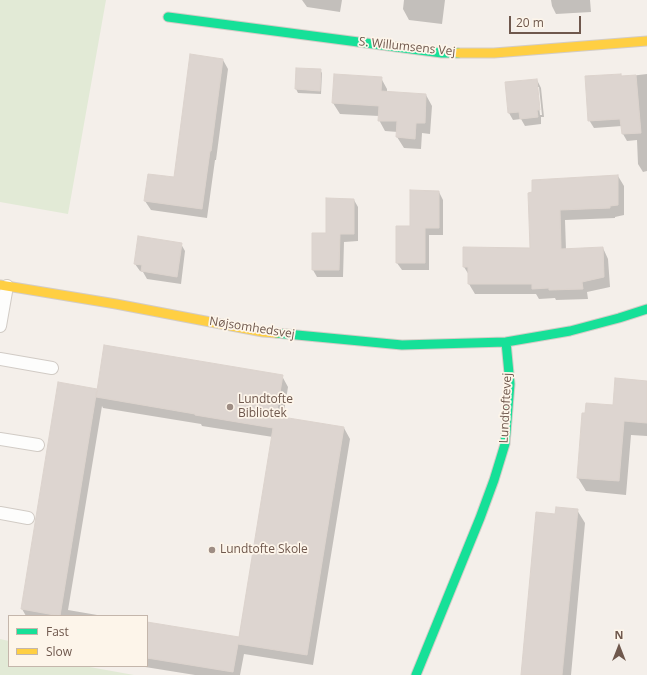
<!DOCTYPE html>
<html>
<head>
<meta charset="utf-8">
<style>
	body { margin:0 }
	#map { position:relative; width:647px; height:675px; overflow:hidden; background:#f4efea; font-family:"Open Sans",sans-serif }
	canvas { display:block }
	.legend { position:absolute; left:8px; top:615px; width:140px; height:52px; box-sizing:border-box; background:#fdf5ea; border:1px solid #c4b6ab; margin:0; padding:5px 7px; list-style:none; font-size:12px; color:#6f584d }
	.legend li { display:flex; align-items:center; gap:8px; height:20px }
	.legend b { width:20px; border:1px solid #c4b6ab }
	.north { position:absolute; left:599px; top:627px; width:40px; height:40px; -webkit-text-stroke:3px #fdf5ea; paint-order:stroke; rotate:0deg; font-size:11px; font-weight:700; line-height:16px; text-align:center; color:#6f584d }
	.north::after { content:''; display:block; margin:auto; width:14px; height:18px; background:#6f584d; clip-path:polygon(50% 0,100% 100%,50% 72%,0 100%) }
	.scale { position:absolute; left:509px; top:16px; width:72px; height:18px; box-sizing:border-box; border:2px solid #6f584d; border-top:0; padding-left:5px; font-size:12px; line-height:14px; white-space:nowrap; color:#6f584d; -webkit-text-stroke:3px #fdf5ea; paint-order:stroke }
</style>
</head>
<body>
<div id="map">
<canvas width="647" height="675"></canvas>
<ul class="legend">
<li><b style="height:5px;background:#16e098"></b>Fast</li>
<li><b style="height:5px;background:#ffcf43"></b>Slow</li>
</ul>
<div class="north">N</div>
<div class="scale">20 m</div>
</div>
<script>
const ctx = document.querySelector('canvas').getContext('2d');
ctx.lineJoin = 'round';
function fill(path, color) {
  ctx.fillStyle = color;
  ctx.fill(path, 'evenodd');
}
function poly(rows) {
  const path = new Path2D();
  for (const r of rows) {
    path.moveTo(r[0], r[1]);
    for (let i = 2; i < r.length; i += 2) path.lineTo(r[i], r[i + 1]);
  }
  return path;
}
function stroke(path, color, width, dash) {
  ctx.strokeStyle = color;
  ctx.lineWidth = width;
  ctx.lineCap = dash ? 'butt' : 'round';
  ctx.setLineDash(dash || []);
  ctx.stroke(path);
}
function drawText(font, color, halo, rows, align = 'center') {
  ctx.font = font + ' "Open Sans",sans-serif';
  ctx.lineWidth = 3.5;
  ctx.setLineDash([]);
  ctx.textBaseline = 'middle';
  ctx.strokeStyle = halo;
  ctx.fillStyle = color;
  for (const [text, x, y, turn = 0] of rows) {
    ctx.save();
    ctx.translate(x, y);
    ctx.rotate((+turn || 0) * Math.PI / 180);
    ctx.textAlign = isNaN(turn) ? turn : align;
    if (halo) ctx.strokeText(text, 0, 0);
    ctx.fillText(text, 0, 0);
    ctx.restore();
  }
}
fill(poly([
	[0,0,106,0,68,214,0,202],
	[0,639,9,641,9,666,84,666,134,675,0,675]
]), '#e2ead6');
fill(poly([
	[302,0,342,0,340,12,307,7],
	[404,0,445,0,442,24,409,20,403,9],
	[551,0,590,0,591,12,556,14,552,6],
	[223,60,228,69,216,160,215,160,207,218,151,210,145,201,175,178],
	[320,70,322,73,321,94,298,93,296,89],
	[647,74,647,171,643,172,638,164,637,140,627,141,623,134,622,126,594,128,589,120,621,75,622,77],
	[381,78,387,89,387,93,426,95,432,106,430,134,422,133,421,149,404,148,397,137,398,132,385,131,379,120,379,116,340,114,333,103],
	[537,80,541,88,544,117,541,117,541,124,525,126,521,119,513,120,509,113],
	[537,87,539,87,542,115,540,115],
	[618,176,624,186,624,215,615,217,615,218,565,220,566,250,603,248,608,259,610,287,587,292,588,299,556,300,555,298,539,299,536,294,475,294,469,284,469,275,464,267,464,248,531,249,529,194],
	[439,192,443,200,443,235,429,235,429,270,402,270,397,263,411,227],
	[354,200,358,207,358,241,344,242,343,277,317,277,313,270,326,234],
	[181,244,185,251,181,284,147,279,143,272,140,271,135,264],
	[282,376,288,387,283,418,344,428,350,439,313,665,244,654,240,675,195,675,139,666,147,666,147,623,239,638,273,437,202,426,201,424,103,408,102,406,68,610,103,616,26,616,22,609,96,390,97,392],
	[647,382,647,436,631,435,626,495,586,491,578,478,586,414,614,406],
	[577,510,585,523,571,675,522,675,556,515]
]), '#0003');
const building = poly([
	[190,54,223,59,211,151,210,151,202,209,144,201,148,174,174,177,190,54],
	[296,68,321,69,320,91,295,89,296,68],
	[334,74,382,77,381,91,426,94,425,123,416,123,415,139,396,137,397,121,378,121,379,106,332,103,334,74],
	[621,74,621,76,636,75,641,133,622,134,620,119,588,121,585,76,621,74],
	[537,79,540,110,537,110,538,117,520,119,519,112,508,113,505,82,537,79],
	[618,175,618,205,610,206,610,208,560,210,561,249,603,247,604,277,582,282,583,289,549,290,549,288,532,289,532,284,468,284,468,267,463,267,463,247,530,248,528,193,532,192,532,180,618,175],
	[410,190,439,191,439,228,425,228,425,263,396,263,396,226,410,226,410,190],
	[326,198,354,199,354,234,340,234,339,270,312,270,312,233,326,233,326,198],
	[138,236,182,243,177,277,141,271,142,265,134,264,138,236],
	[104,345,283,375,276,416,344,427,307,655,238,644,233,672,147,658,147,622,239,637,273,428,195,415,195,414,96,397,104,345],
	[615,378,647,381,647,423,624,421,619,481,577,478,582,413,585,413,586,403,613,405,615,378],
	[58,382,97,389,60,616,21,609,58,382],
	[556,507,578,509,562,675,521,675,536,512,555,514,556,507]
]);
fill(building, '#ddd5d0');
stroke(building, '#dcd3cd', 1);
const lane = poly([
	[0,326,7,286],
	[0,359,52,368],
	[0,439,38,445],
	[0,513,28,518]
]);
const fast = poly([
	[168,17,442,53,458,53],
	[276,333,402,345,506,342,570,331,619,318,647,309],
	[416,675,480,518,494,480,505,444,510,384,506,342]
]);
const slow = poly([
	[458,53,494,53,647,41],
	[0,285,116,304,263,332,276,333]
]);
stroke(lane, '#d1cbc5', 14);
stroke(fast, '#d3ccc6', 11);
stroke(slow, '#d3ccc6', 11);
stroke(lane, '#fdfdfc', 12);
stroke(fast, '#16e098', 9);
stroke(slow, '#ffcf43', 9);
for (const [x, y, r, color] of [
	[230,407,4,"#9e8d84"],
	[212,550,4,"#9e8d84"]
]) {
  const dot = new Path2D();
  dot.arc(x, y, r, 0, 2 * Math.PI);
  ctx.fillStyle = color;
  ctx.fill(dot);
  stroke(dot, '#fdf5ea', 1.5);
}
drawText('12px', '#6f584d', '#fdf5ea', [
	["S. Willumsens Vej",407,47,6],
	["Nøjsomhedsvej",252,328,9],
	["Lundtoftevej",506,408,-87]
]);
drawText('12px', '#6f584d', '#fdf5ea', [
	["Lundtofte",238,400],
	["Bibliotek",238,414],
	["Lundtofte Skole",220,550]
], 'left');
</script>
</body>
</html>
